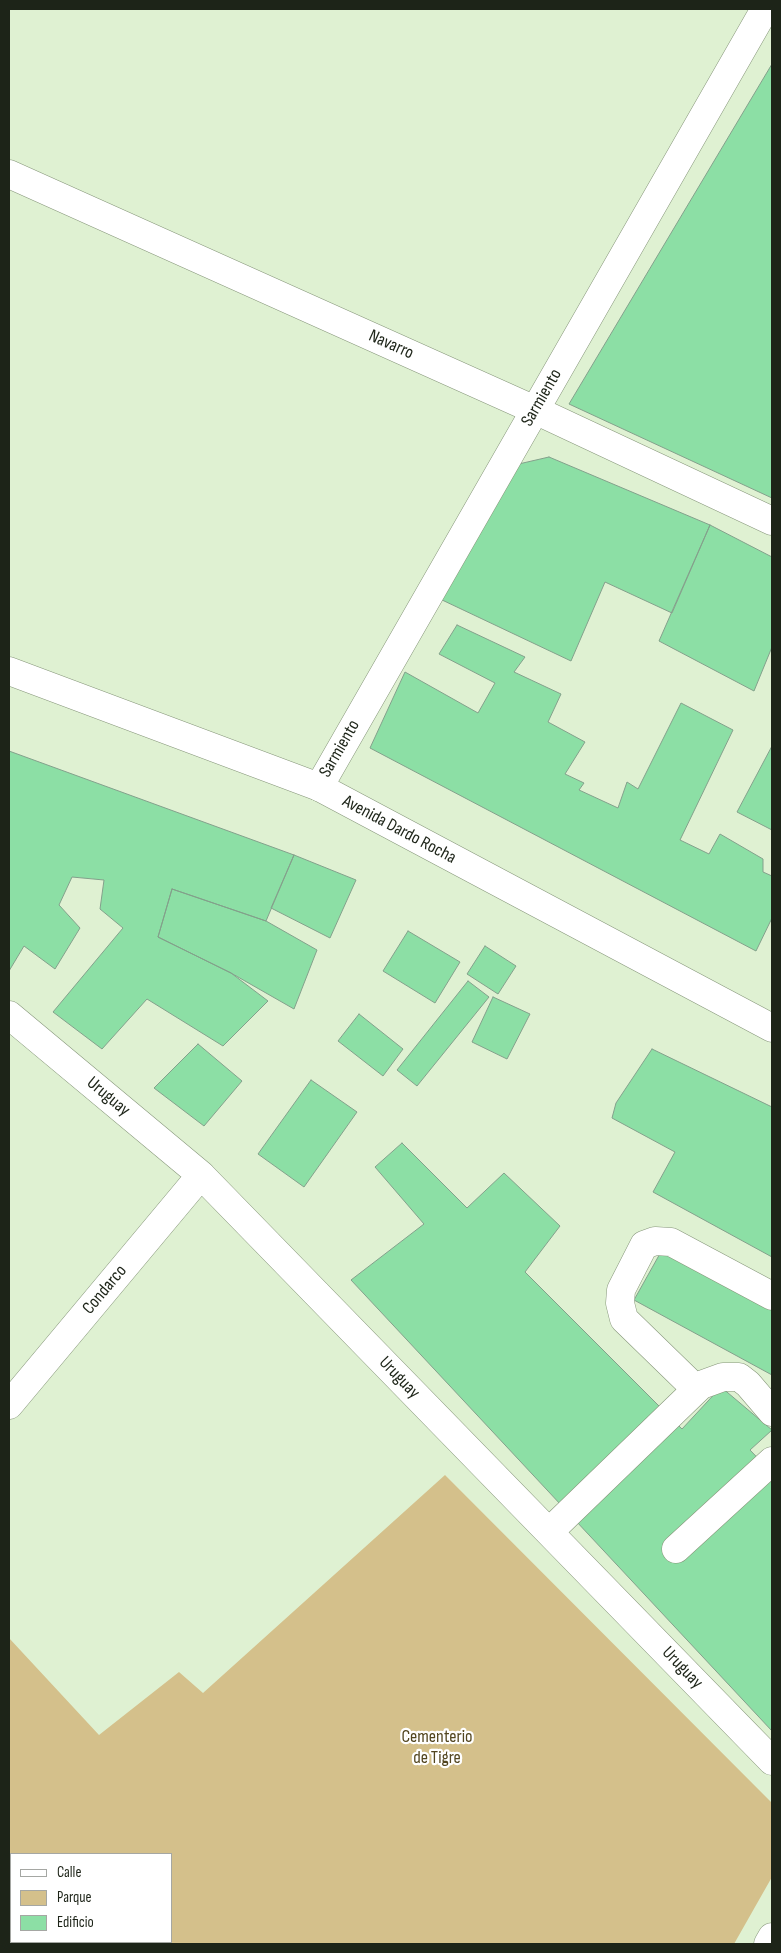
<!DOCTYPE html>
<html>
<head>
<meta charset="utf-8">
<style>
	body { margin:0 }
	#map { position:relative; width:781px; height:1953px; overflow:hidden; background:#dff1d2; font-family:"Sofia Sans Condensed",sans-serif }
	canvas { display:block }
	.frame { position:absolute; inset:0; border:10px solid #1d2418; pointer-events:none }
	.legend { position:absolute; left:10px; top:1853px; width:162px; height:90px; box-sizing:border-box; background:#fff; border:1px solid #a5a7a3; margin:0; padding:6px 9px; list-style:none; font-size:15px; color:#1d2418 }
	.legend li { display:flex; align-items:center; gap:10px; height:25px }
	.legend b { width:25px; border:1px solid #a5a7a3 }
</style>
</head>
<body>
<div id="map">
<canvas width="781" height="1953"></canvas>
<div class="frame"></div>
<ul class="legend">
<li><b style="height:6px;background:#fff"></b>Calle</li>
<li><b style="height:14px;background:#d4c08b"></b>Parque</li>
<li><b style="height:14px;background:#8cdfa5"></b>Edificio</li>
</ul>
</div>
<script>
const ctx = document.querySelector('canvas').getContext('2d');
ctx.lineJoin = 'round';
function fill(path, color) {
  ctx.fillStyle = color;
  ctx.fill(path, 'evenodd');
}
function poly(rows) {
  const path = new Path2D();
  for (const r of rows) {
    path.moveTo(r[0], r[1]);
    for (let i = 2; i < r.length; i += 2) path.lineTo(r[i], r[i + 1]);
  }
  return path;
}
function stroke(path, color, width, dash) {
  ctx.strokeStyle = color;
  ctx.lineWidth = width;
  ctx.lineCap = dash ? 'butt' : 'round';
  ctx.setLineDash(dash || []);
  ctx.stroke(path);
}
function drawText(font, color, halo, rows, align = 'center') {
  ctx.font = font + ' "Sofia Sans Condensed",sans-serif';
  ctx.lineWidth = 4.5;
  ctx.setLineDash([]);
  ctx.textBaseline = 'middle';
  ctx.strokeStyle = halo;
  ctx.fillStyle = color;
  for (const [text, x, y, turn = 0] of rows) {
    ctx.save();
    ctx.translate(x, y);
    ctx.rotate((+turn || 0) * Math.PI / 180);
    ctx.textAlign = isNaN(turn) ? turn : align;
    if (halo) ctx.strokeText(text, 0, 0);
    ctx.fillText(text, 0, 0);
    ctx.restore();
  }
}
fill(poly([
	[445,1475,772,1803,772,1877,734,1944,9,1944,9,1638,99,1735,179,1672,203,1693],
	[11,1854,171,1854,171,1942,11,1942]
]), '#d4c08b');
const building = poly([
	[772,64,772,498,569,404,772,64],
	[549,457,710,525,672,613,605,582,571,661,440,599,510,466,549,457],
	[710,525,772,557,772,647,754,691,659,641,710,525],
	[457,625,525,657,514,672,561,694,548,722,585,742,565,774,584,783,579,790,618,808,627,782,638,789,681,703,733,730,680,840,709,854,720,834,763,859,763,872,772,876,772,918,756,951,370,748,405,672,478,713,495,683,439,654,457,625],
	[772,746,772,830,737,812,772,746],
	[9,751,294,855,266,921,172,889,158,937,231,973,268,1001,223,1046,147,999,102,1049,53,1012,123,928,100,909,104,880,72,877,59,905,80,928,55,969,24,946,9,971,9,751],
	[294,855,356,880,330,938,271,908,294,855],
	[172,889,266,921,317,950,294,1009,231,973,158,937,172,889],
	[408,931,460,962,435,1003,383,971,408,931],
	[485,946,516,966,498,994,467,974,485,946],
	[468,981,489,997,417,1086,397,1070,468,981],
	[493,997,530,1014,507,1059,472,1042,493,997],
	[359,1014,403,1049,383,1076,338,1041,359,1014],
	[198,1044,242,1081,204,1126,154,1088,198,1044],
	[652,1049,772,1107,772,1257,653,1192,675,1152,612,1118,616,1103,652,1049],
	[311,1080,357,1112,304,1187,258,1154,311,1080],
	[402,1143,467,1208,504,1173,560,1226,525,1272,682,1429,721,1387,772,1430,750,1450,772,1473,772,1731,351,1280,424,1224,375,1167,402,1143],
	[662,1250,772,1308,772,1375,634,1300,662,1250]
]);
fill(building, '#8cdfa5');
stroke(building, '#83a08b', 1);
const street = poly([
	[9,174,535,410,772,521],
	[319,787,765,9],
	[9,1015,201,1175,772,1761],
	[696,1389,624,1319,620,1303,621,1290,644,1245,655,1241,671,1242,772,1296],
	[9,1405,201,1175],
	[549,1532,701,1385,723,1377,739,1377,748,1384,772,1412],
	[676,1549,772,1461]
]);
const secondary = poly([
	[9,671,319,787,772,1028],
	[768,1944,772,1937]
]);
stroke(street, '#86967a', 29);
stroke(secondary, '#86967a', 29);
stroke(street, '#fff', 28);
stroke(secondary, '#fff', 28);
drawText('18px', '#1d2418', '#fff', [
	["Navarro",391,345,24],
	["Sarmiento",542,398,-60],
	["Sarmiento",340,749,-60],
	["Avenida Dardo Rocha",399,830,28],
	["Uruguay",108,1097,40],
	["Condarco",105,1290,-50],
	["Uruguay",399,1378,46],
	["Uruguay",682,1668,46]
]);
drawText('18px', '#52451f', '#fff', [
	["Cementerio",437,1737],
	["de Tigre",437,1758]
]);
</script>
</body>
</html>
